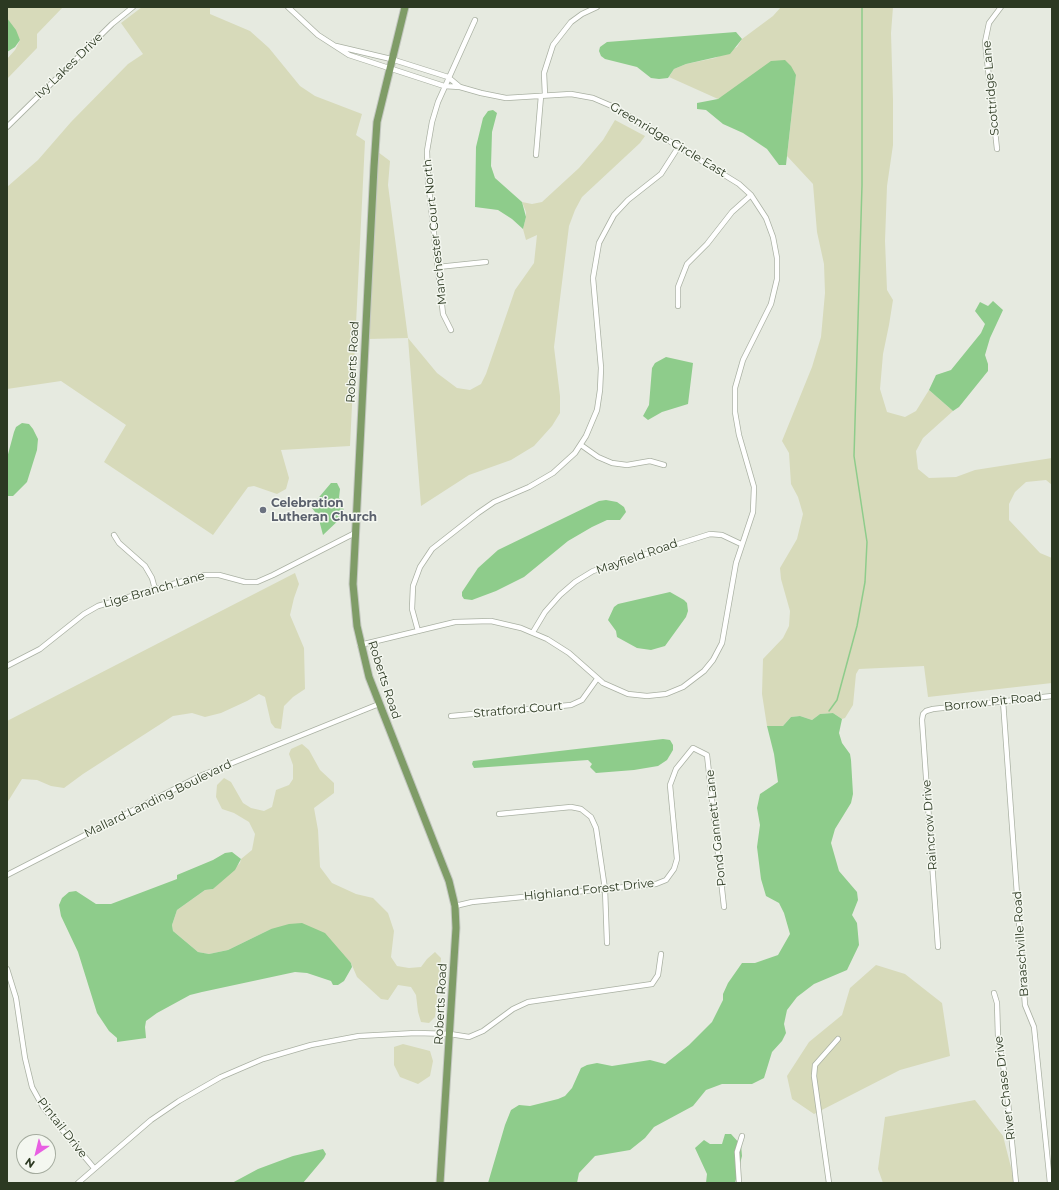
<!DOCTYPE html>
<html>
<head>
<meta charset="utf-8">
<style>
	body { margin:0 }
	#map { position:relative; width:1059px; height:1190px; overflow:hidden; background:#e6eae0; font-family:Montserrat,sans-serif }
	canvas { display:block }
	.frame { position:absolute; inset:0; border:8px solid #2c3922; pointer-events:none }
	.north { position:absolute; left:16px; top:1134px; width:40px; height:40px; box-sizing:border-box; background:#f4f7f0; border:1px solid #a4ab9e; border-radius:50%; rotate:215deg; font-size:11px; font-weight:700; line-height:16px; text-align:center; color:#2c3922 }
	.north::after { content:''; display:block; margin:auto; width:14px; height:18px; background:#e85fe2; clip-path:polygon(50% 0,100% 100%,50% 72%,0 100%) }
</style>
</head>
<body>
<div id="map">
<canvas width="1059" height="1190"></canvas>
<div class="frame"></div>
<div class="north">N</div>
</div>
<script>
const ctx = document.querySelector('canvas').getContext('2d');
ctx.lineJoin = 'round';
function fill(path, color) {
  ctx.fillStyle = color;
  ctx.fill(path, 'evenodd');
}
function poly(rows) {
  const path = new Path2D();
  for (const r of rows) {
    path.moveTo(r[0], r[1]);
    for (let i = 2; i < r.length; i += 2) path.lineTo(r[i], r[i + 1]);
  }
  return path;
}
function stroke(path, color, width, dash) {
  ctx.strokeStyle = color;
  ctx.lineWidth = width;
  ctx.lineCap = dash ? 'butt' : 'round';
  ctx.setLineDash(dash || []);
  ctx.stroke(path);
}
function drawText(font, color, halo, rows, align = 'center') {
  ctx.font = font + ' Montserrat,sans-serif';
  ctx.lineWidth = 3;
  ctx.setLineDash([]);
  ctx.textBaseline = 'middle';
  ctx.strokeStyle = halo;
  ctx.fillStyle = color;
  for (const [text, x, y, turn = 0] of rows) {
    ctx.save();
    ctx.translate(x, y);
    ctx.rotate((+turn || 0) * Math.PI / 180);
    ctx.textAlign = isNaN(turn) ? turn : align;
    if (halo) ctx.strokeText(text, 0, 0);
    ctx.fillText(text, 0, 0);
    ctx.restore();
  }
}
fill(poly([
	[7,7,63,7,37,34,37,48,7,79,7,59,15,50,20,40,7,18],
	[142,7,210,7,210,14,250,31,269,48,300,86,315,96,362,114,356,135,365,141,350,446,281,450,289,478,286,489,277,494,254,486,248,487,213,535,104,462,126,425,61,381,7,389,7,187,38,160,71,122,128,64,143,54,121,23],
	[781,7,893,7,891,33,893,100,893,145,887,186,885,241,887,290,893,300,889,325,883,354,880,389,887,412,905,417,916,411,929,390,953,411,923,438,916,451,918,469,929,478,956,477,975,470,1052,458,1052,485,1046,480,1026,482,1015,492,1009,504,1009,520,1040,553,1052,558,1052,683,928,697,924,666,859,669,856,674,853,705,845,718,842,719,833,713,820,714,812,720,800,716,791,717,783,726,767,726,762,694,763,659,783,638,789,626,790,611,781,579,780,568,797,539,803,514,798,497,791,484,789,453,782,441,812,367,821,337,825,293,824,264,817,232,813,184,787,156,796,75,728,94,718,99,669,77,674,69,686,64,715,58,737,47,742,39,773,16],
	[615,120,645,136,640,143,582,197,575,210,569,226,554,347,560,396,560,413,552,426,534,446,511,460,469,475,421,506,408,338,368,339,378,152,390,161,388,185,408,338,437,373,457,388,470,390,481,384,486,374,515,290,534,263,537,235,526,240,523,229,526,217,526,212,522,202,532,204,542,202,579,168,603,140],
	[295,573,299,584,294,598,290,615,304,648,305,689,293,697,284,706,281,729,275,728,271,723,265,697,259,694,247,701,221,713,205,717,192,713,173,716,83,774,64,788,51,786,37,780,22,779,7,803,7,721],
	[302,744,309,750,320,770,334,783,334,793,314,808,318,830,320,867,332,883,356,894,373,898,388,913,394,931,391,957,397,966,409,968,421,967,427,959,435,952,441,958,435,1017,429,1023,421,1022,418,1012,416,995,411,987,398,985,388,1000,381,999,357,977,351,963,341,953,271,929,228,950,209,954,198,952,173,931,172,925,177,910,205,890,213,889,240,863,241,859,252,850,255,834,249,822,234,813,222,809,216,797,217,785,224,778,231,782,243,803,251,808,264,811,272,807,276,790,289,785,293,779,293,765,289,754,291,749],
	[876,965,905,974,942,1003,950,1056,900,1070,814,1114,792,1099,787,1076,809,1042,842,1015,850,988],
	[403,1044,430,1051,433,1061,430,1076,418,1084,400,1077,394,1065,394,1047],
	[975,1100,1003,1136,1015,1183,883,1183,878,1169,885,1117]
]), '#d7daba');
fill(poly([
	[7,18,16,30,20,40,15,47,7,52],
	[736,32,742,39,730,54,686,64,674,69,668,78,659,79,651,78,637,67,605,59,601,56,599,51,600,47,607,42],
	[785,60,791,66,796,75,786,165,779,165,767,149,743,133,723,124,706,110,697,109,697,103,718,99,771,61],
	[493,110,497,113,492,132,491,166,495,178,522,202,526,217,523,229,512,219,498,210,475,207,476,147,483,118,488,111],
	[993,301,1003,310,990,338,985,355,988,364,988,371,959,407,953,411,929,390,936,375,951,370,981,333,985,324,975,311,980,302,988,306],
	[666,357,693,363,688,404,662,412,648,420,643,416,649,405,652,368,655,363],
	[22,423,29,424,33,429,38,439,37,450,27,482,13,496,7,496,7,458,14,432,16,427],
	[331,483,337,483,340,489,339,498,342,500,344,512,342,517,323,535,318,516,312,508,315,502],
	[606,500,617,502,624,507,626,512,620,520,607,520,592,527,568,541,524,577,496,591,472,600,464,599,462,596,462,592,478,568,498,550,599,501],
	[670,592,684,600,687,603,688,611,686,617,665,646,651,650,637,648,617,637,616,631,608,620,614,607,618,604],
	[833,713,842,719,839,733,842,743,850,754,851,760,853,794,851,803,835,829,831,843,839,871,857,892,858,900,852,915,857,923,859,945,847,970,814,984,797,997,787,1010,784,1024,786,1033,782,1041,772,1052,764,1078,752,1084,722,1084,706,1090,693,1106,654,1127,645,1138,630,1150,595,1156,579,1173,577,1183,488,1183,505,1125,511,1110,519,1105,530,1106,558,1099,565,1096,572,1088,581,1068,587,1065,597,1063,612,1066,650,1060,665,1064,689,1045,712,1022,723,1000,723,994,728,983,742,963,755,963,778,955,790,934,784,913,779,903,766,896,761,879,757,847,760,825,757,808,760,794,778,782,774,754,767,726,783,726,791,717,800,716,812,720,820,714],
	[663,739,670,740,673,745,673,750,667,760,658,766,634,770,596,773,590,767,592,764,588,760,474,768,472,764,473,761],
	[232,852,241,859,235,870,213,889,205,890,177,910,172,925,173,931,198,952,209,954,228,950,271,929,289,924,302,923,325,933,351,963,352,967,344,981,338,985,333,985,331,981,307,973,295,972,202,992,190,995,157,1013,146,1021,145,1027,146,1038,117,1042,117,1038,109,1031,97,1013,78,952,61,916,59,905,62,898,69,892,76,891,96,904,111,904,177,879,177,875,213,860,225,853],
	[725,1134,731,1134,741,1145,742,1156,735,1183,706,1183,707,1174,695,1148,704,1140,710,1144,722,1144],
	[323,1149,326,1154,324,1158,303,1183,232,1183,258,1169,293,1156]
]), '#8ecc8b');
stroke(poly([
	[829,711,837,700,857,626,865,582,867,542,854,456,862,185,862,7]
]), '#8ecc8b', 1.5);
const street = poly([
	[288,7,318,35,349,55,444,86,460,87,481,93,506,98,571,94,593,98,614,107,739,184,751,195,766,218,773,237,777,258,777,279,771,304,743,360,735,388,735,412,739,435,754,487,753,512,736,563,722,643,713,660,704,671,683,687,666,694,647,696,628,694,603,683,569,653,547,639,521,628,491,621,455,622,360,645],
	[336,46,391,59,448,77,460,87],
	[545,95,544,73,553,45,571,22,582,14,597,7],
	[7,127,112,24,133,7],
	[997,149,985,42,989,23,1001,7],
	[536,155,541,96],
	[438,267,486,262],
	[678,306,678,287,687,264,707,244,732,212,751,195],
	[451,330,443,314,428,180,427,151,432,122,438,102,475,20],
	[581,445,598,457,612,463,627,465,650,461,664,465],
	[114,535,119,543,145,566,152,578,155,589],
	[418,631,412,609,413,586,420,567,432,549,478,513,494,502,529,487,553,473,575,453,586,436,597,410,600,390,601,368,593,278,599,243,614,215,628,200,661,174,679,146],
	[533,632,545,612,560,595,575,582,593,571,710,534,722,535,741,544],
	[7,666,40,649,84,614,98,606,204,575,219,575,245,582,257,582,273,575,355,533],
	[1003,701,1025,1005,1034,1027,1050,1183],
	[451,716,571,705,582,700,597,679],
	[499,814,571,807,581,809,591,817,596,828,605,889,607,943],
	[7,875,200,776,379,704],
	[455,906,472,902,656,884,666,880,674,869,677,859,670,785,676,769,693,748,707,755,724,907],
	[938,947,922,720,923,714,926,711,933,709,1052,696],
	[7,969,16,998,25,1058,32,1087,43,1107,94,1168],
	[994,993,997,1003,998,1037,1006,1082,1016,1183],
	[78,1183,151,1120,179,1101,221,1077,263,1059,311,1045,359,1036,416,1033,450,1034,469,1037,483,1031,513,1009,528,1002,652,984,658,975,661,954],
	[739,1183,737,1152,742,1136],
	[829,1183,814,1076,815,1065,838,1039]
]);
const primary = poly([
	[405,7,377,122,374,167,353,584,357,626,369,677,449,881,455,906,456,928,440,1183]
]);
stroke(street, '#aab1a3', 6);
stroke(primary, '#c4c8c1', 9);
stroke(street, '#fff', 4.5);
stroke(primary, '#7f9c67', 7);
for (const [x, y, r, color] of [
	[263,510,4,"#6b7280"]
]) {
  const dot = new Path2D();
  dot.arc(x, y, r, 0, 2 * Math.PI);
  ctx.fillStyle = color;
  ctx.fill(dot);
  stroke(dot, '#f4f7f0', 1.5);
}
drawText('12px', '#2c3922', '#f4f7f0', [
	["Ivy Lakes Drive",69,66,-44],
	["Scottridge Lane",991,88,-95],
	["Greenridge Circle East",668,140,31],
	["Manchester Court North",435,232,-96],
	["Roberts Road",353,362,-87],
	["Mayfield Road",637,557,-19],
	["Lige Branch Lane",154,590,-16],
	["Roberts Road",384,680,72],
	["Borrow Pit Road",993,702,-6],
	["Stratford Court",518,710,-5],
	["Mallard Landing Boulevard",158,799,-26],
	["Raincrow Drive",930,825,-94],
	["Pond Gannett Lane",716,828,-96],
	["Highland Forest Drive",589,890,-6],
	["Braaschville Road",1021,944,-94],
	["Roberts Road",441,1004,-87],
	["River Chase Drive",1005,1088,-97],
	["Pintail Drive",62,1128,52]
]);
drawText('bold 12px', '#5b616d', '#f4f7f0', [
	["Celebration",271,503],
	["Lutheran Church",271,517]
], 'left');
</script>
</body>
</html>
